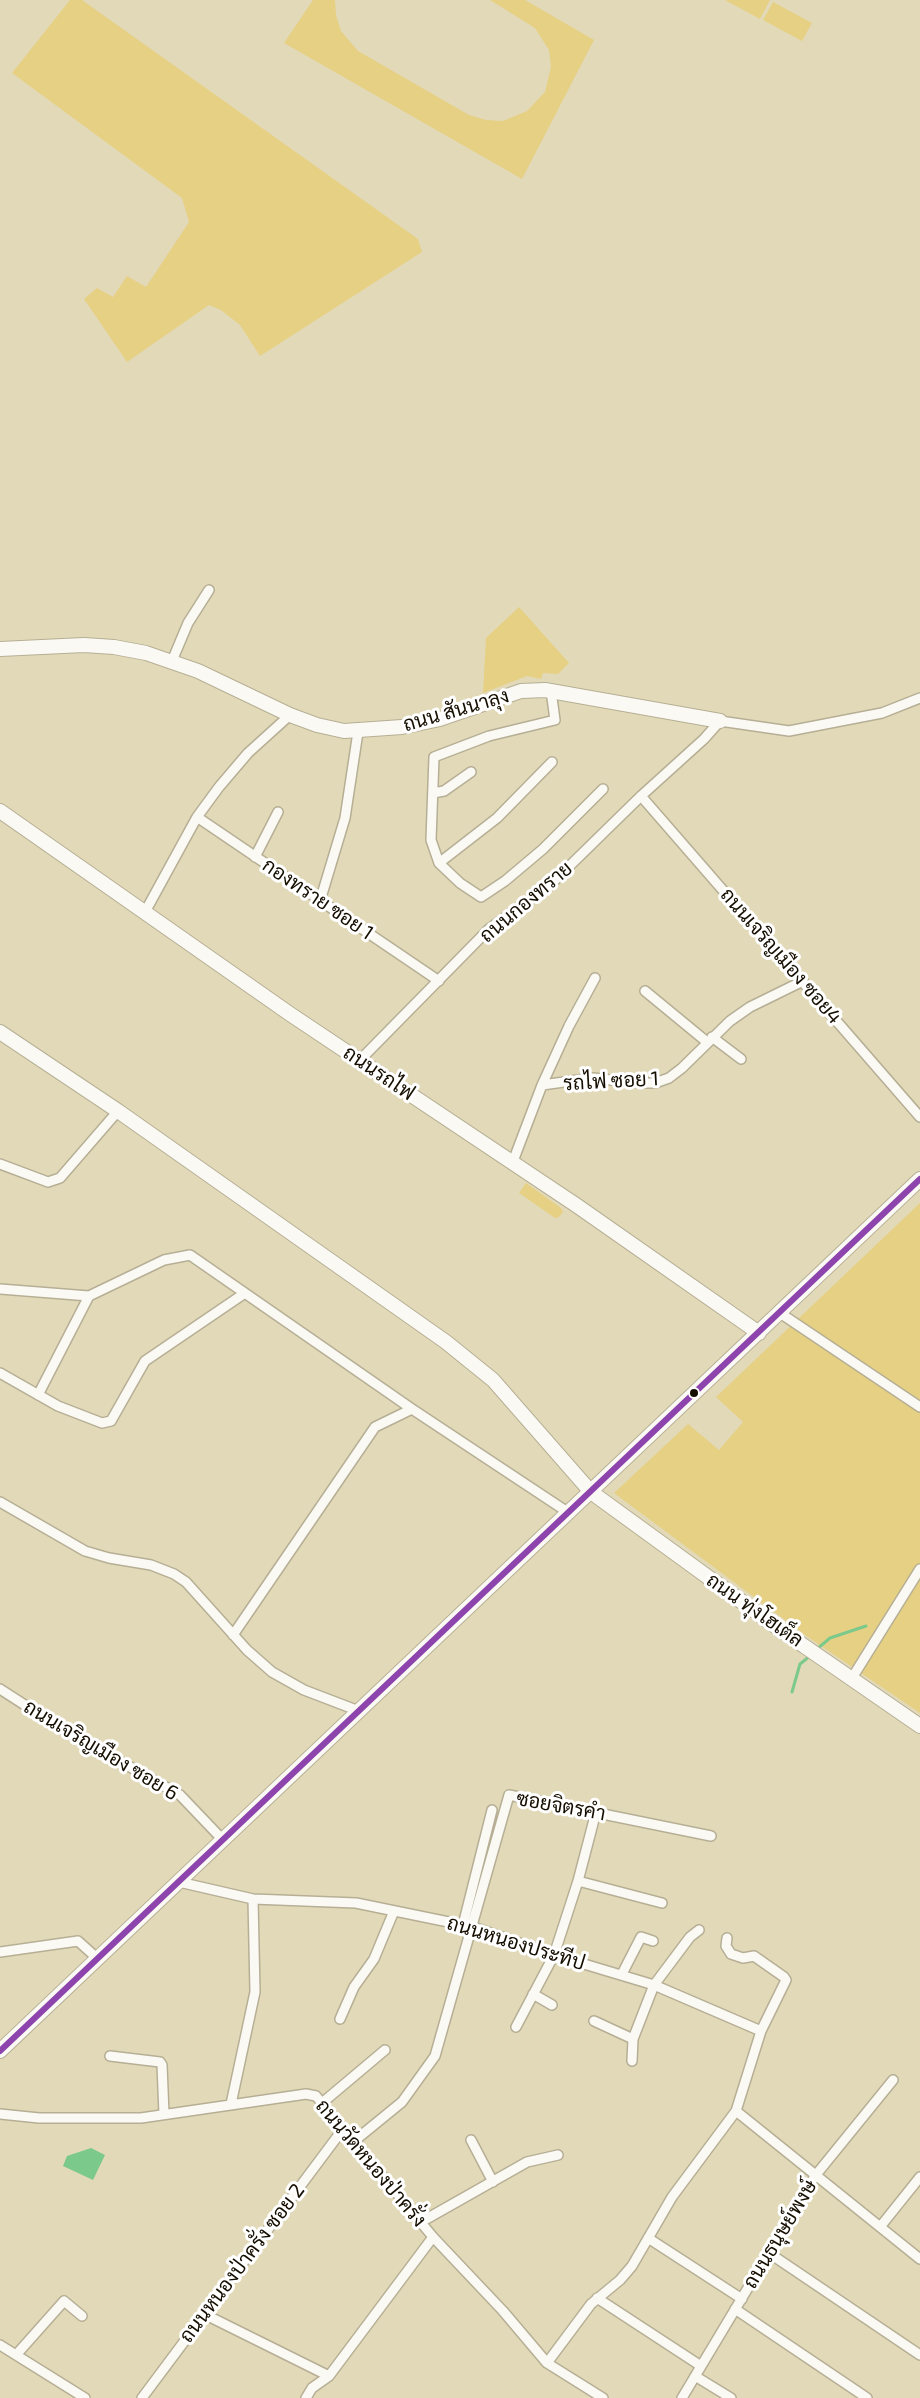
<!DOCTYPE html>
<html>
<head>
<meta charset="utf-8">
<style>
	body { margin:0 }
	canvas { display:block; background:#e2d9b8 }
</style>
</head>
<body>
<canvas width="920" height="2398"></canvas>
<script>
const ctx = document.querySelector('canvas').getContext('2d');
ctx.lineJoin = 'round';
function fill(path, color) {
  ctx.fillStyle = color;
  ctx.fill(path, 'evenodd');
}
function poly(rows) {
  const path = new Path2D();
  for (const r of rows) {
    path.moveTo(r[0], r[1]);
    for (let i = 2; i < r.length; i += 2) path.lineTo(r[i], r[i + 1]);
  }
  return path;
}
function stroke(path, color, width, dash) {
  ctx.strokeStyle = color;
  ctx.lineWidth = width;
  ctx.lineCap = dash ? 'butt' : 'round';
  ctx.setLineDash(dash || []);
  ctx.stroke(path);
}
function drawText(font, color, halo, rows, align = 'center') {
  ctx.font = font + ' "Exo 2",Sarabun,sans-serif';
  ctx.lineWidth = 6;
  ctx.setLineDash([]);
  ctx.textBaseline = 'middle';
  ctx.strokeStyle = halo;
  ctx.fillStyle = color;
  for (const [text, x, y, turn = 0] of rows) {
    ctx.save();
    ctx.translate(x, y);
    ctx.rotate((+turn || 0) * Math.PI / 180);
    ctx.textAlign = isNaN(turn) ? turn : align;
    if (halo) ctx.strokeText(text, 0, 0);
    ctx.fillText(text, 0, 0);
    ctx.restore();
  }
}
fill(poly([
	[70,0,82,0,418,239,422,252,260,356,240,325,221,310,209,305,127,362,84,299,97,288,113,297,127,276,146,287,189,222,182,198,12,73],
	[313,0,335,0,336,15,341,31,358,51,469,115,486,120,503,121,527,111,545,92,551,67,549,50,535,28,490,0,525,0,594,40,522,179,284,43],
	[725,0,770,0,760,19],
	[773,2,812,23,802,41,763,20],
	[519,607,569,663,558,674,543,673,541,679,527,676,483,693,486,638],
	[526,1183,561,1208,563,1212,559,1217,555,1218,519,1193],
	[920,1203,920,1713,805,1635,614,1493,688,1424,719,1450,743,1422,716,1397]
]), '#e6d083');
fill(poly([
	[91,2148,105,2155,93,2180,63,2166,67,2156]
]), '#7cc98c');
stroke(poly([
	[817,1649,830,1638,866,1626],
	[792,1692,800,1664,810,1656]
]), '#7cc98c', 3);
const street = poly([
	[172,661,188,623,209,590],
	[554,691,552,698,555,720,489,736,434,757,431,840,439,863,460,883,481,897,505,881,543,849,603,789],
	[433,793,444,791,471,772],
	[641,796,920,1117],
	[197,817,439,981],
	[255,857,278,812],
	[439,863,497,818,552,762],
	[320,901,345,818,358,732],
	[145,912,197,817,219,787,248,753,290,715],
	[645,991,707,1042],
	[712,1037,741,1059],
	[360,1060,489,929,548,887,641,796,704,739,720,721,789,731,882,713,920,698],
	[542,1085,593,1078,639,1083,655,1083,669,1078,682,1068,730,1021,750,1007,803,981],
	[0,1164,48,1182,60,1178,118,1111],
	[512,1164,542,1085,569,1026,595,978],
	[0,1289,89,1296,164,1260,190,1255,412,1409,569,1513],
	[780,1313,920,1407],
	[0,1373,58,1406,102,1423,111,1421,145,1361,245,1293],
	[38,1395,89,1296],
	[0,1502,85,1551,109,1558,151,1565,174,1574,186,1582,247,1650,272,1672,304,1690,359,1711],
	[233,1635,375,1427,412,1409],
	[852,1678,920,1569],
	[0,1689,59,1727,180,1795,223,1840],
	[578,1881,662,1903],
	[179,1882,253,1899,356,1903,473,1927,554,1955,654,1985,761,2031],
	[463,1925,492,1810],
	[0,1952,78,1941,98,1959],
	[622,1974,641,1937,653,1941],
	[533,1994,552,2005],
	[340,2019,354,1987,374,1959,394,1911],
	[594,2021,633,2039],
	[516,2027,554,1955,578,1881,596,1812],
	[110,2056,160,2062,162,2065,164,2114],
	[632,2061,633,2039,654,1985,690,1937,699,1930],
	[322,2103,385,2050],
	[231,2104,255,1992,253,1899],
	[736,2111,920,2259],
	[0,2114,39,2118,141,2118,306,2094,316,2096,433,2237,503,2311,547,2363,603,2398],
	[471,2140,493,2182],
	[353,2142,402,2102,435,2056,509,1795,711,1836],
	[421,2222,527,2162,558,2155],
	[880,2227,920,2177],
	[648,2238,742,2299],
	[769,2253,920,2355],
	[597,2298,701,2366],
	[735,2309,867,2398],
	[204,2314,329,2376],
	[0,2345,85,2398],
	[16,2355,64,2301,82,2316],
	[547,2363,591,2304,620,2280,632,2266,672,2197,736,2111,761,2031,786,1980,784,1977,754,1956,743,1958,731,1954,726,1946,727,1938],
	[695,2376,731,2398],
	[142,2398,343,2129],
	[306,2398,312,2388,329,2376,433,2237],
	[682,2398,815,2176,893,2080]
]);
const secondary = poly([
	[0,649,84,645,114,647,146,653,198,671,290,715,317,725,344,731,402,727,440,719,521,691,545,690,720,721],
	[0,811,290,1014,576,1205,759,1333],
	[0,1032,118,1111,446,1342,493,1380,591,1492,778,1628,920,1726],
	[0,2051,920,1179]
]);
stroke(street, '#b6af95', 12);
stroke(secondary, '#b6af95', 16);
stroke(street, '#fbf9f4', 9);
stroke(secondary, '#fbf9f4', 14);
stroke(poly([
	[0,2051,920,1179]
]), '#8e44ad', 6);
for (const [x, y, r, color] of [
	[694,1393,5,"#150e00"]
]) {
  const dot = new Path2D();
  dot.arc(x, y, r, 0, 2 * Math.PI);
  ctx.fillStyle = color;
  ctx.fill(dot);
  stroke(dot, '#fff', 2);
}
drawText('20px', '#150e00', '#fff', [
	["ถนน สันนาลุง",456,710,-16],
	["กองทราย ซอย 1",318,899,34],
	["ถนนกองทราย",526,902,-40],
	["ถนนเจริญเมือง ซอย4",781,956,49],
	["ถนนรถไฟ",379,1073,34],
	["รถไฟ ซอย 1",611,1081,-3],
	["ถนน ทุ่งโฮเต็ล",755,1610,35],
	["ถนนเจริญเมือง ซอย 6",101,1750,31],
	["ซอยจิตรคำ",561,1806,10],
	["ถนนหนองประทีป",516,1943,17],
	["ถนนวัดหนองป่าครั่ง",371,2163,50],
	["ถนนธนุษย์พงษ์",780,2234,-59],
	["ถนนหนองป่าครั่ง ซอย 2",242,2263,-53]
]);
</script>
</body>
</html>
